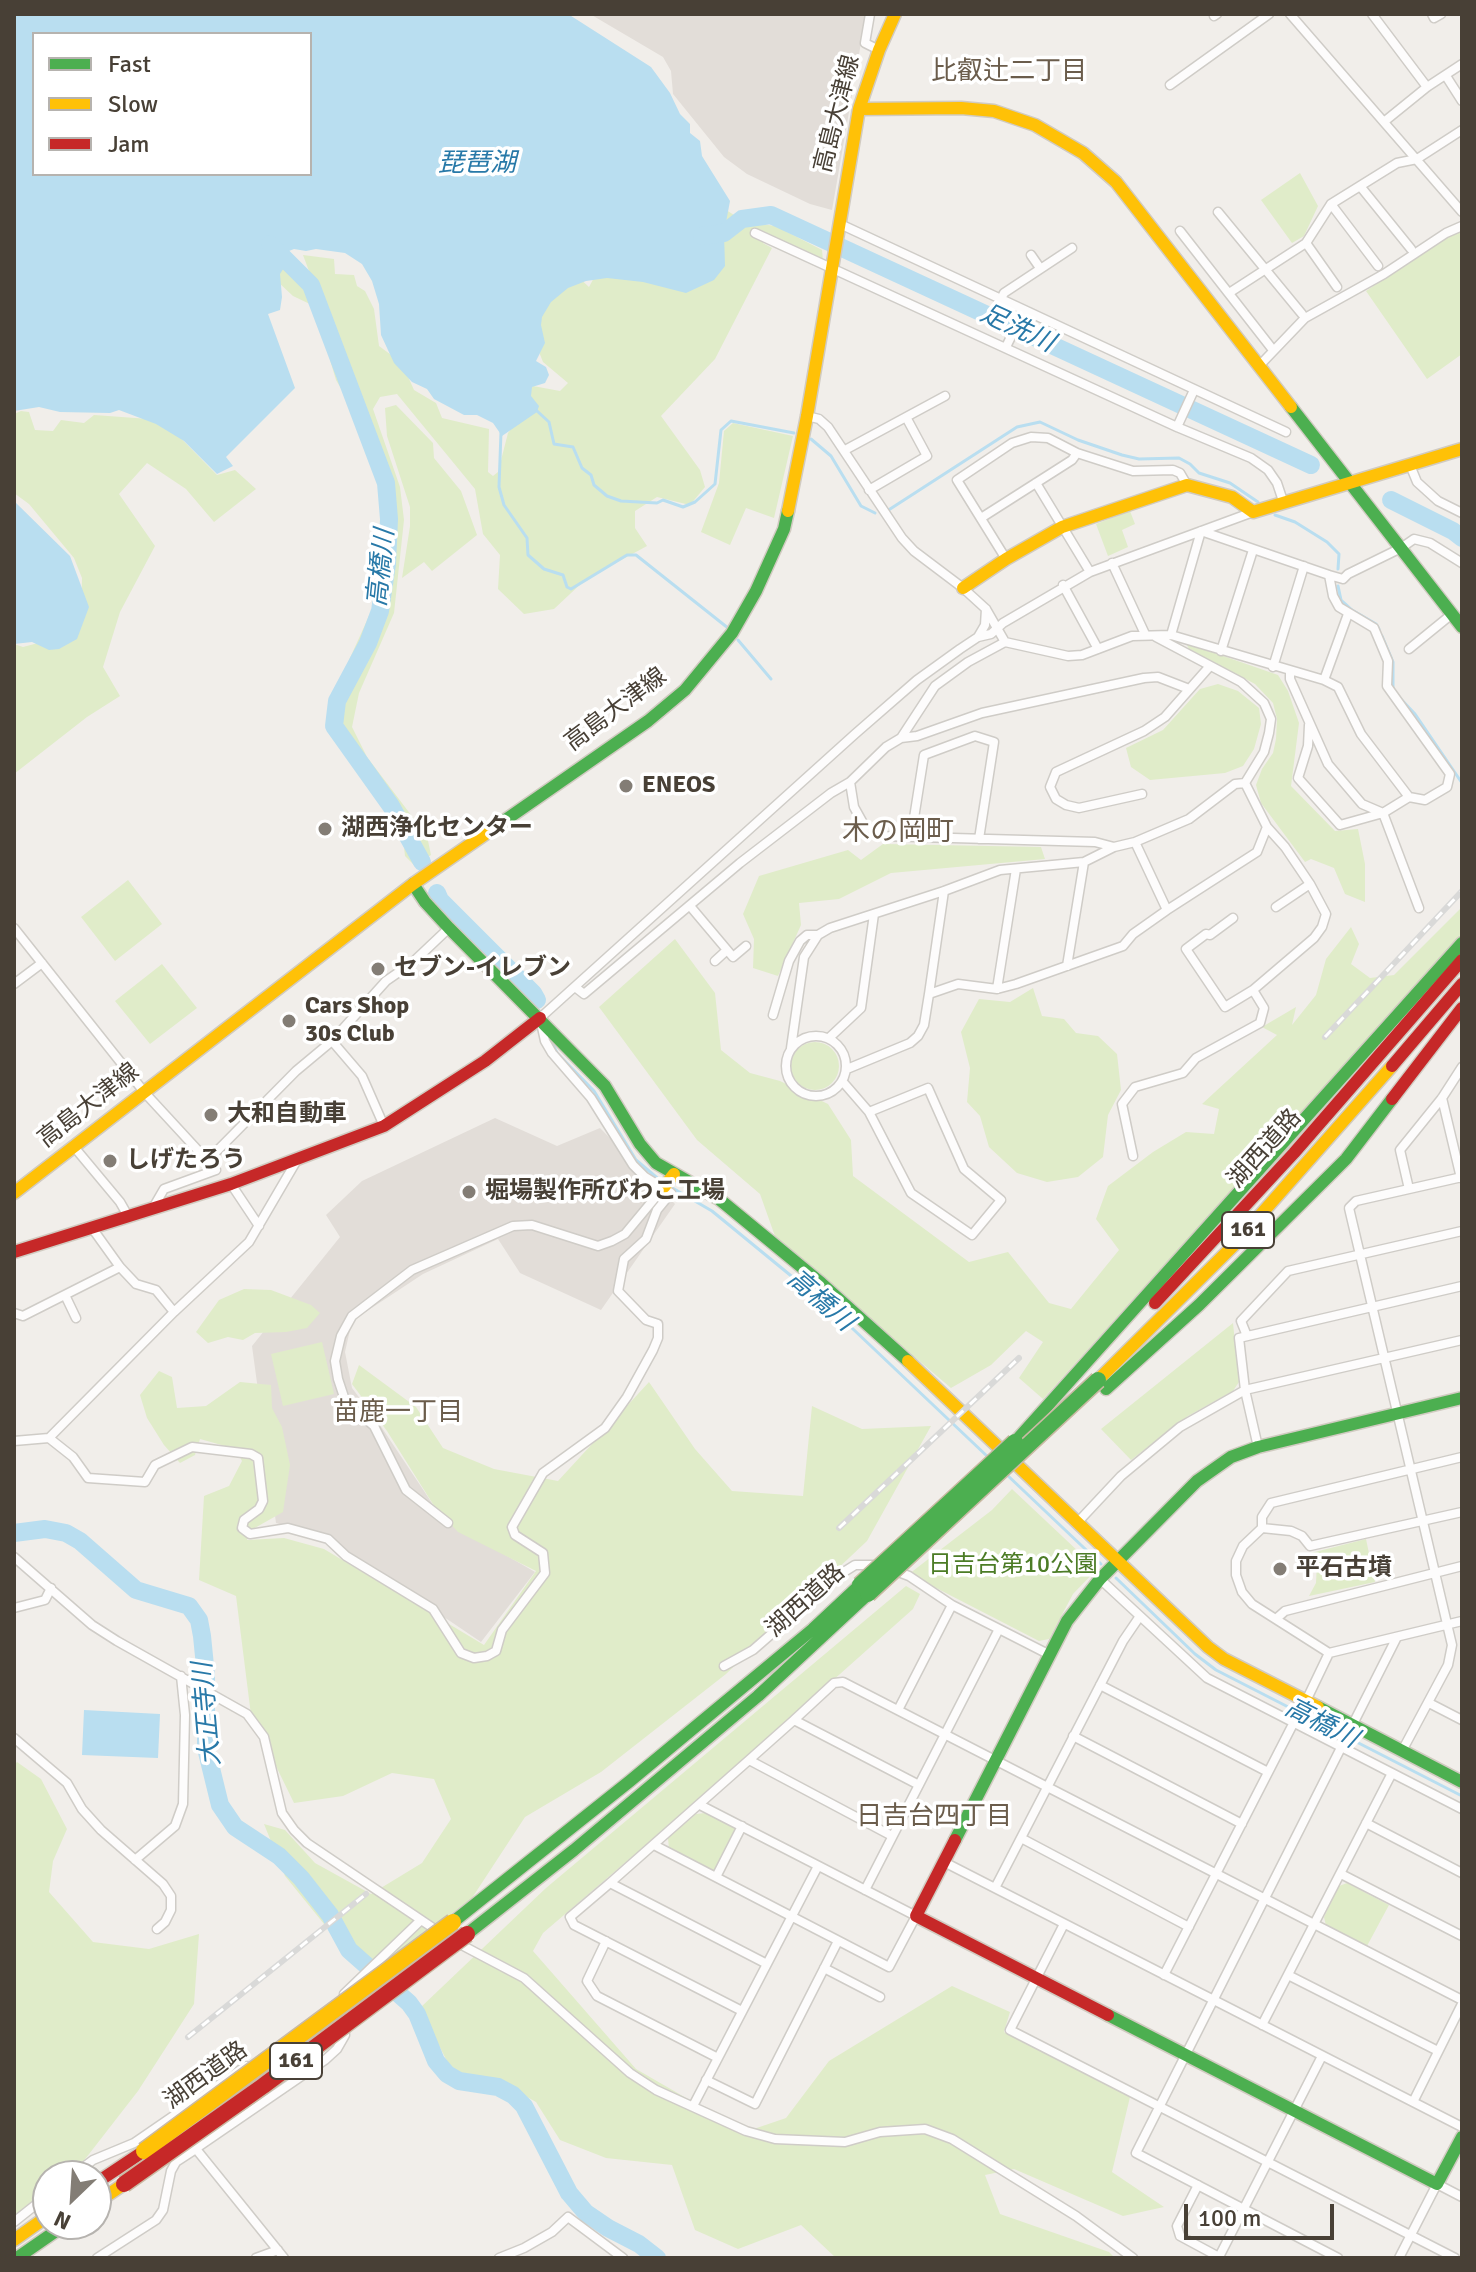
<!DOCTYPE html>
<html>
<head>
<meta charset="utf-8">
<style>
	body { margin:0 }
	#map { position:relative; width:1476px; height:2272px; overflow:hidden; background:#f1eeea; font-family:Signika,sans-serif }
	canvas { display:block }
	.frame { position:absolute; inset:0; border:16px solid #484036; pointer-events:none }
	.legend { position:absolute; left:32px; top:32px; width:280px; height:144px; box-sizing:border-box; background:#fff; border:2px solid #b6b3af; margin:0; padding:10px 14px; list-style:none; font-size:24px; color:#484036 }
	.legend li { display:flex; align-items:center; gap:16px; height:40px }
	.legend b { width:40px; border:2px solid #b6b3af }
	.north { position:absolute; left:32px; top:2160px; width:80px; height:80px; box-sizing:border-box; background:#fff; border:2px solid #b6b3af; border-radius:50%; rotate:205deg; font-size:22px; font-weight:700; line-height:32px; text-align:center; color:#484036 }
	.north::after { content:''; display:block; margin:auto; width:28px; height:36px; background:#837d75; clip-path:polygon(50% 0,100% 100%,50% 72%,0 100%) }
	.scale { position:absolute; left:1184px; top:2204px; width:150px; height:36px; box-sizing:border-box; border:4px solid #484036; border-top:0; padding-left:10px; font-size:24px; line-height:28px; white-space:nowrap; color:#484036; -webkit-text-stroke:6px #fff; paint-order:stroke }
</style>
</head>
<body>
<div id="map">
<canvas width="1476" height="2272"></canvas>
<div class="frame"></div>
<ul class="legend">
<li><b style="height:10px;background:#4caf50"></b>Fast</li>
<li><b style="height:10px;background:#ffc107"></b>Slow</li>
<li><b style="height:10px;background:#c62828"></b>Jam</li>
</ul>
<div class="north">N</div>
<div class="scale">100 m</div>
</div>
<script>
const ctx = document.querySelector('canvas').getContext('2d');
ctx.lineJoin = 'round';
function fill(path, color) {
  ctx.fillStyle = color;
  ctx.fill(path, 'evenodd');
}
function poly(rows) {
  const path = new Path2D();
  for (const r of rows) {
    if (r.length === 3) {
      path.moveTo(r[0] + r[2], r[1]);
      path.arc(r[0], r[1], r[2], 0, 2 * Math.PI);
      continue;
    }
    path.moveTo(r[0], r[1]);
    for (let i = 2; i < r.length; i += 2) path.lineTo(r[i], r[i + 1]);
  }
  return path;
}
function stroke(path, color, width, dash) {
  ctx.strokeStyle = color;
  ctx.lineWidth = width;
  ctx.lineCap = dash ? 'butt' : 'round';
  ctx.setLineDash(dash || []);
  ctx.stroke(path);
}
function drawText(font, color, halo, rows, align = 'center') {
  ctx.font = font + ' Signika,"Noto Sans JP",sans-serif';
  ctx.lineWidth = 7;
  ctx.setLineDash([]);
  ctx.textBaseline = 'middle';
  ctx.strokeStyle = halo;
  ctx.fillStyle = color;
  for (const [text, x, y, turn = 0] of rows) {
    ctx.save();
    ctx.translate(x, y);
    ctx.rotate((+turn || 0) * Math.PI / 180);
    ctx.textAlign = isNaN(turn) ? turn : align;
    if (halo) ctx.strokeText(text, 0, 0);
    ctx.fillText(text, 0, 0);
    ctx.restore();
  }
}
fill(poly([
	[590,14,866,14,832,210,810,204,747,174,724,157,673,94,671,71,663,57],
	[495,1118,557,1146,600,1128,675,1204,601,1310,520,1273,498,1239,423,1274,352,1321,345,1352,352,1388,382,1428,442,1518,535,1572,481,1642,330,1540,276,1523,252,1346,340,1237,326,1215,362,1181]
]), '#e2ddd8');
fill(poly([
	[1300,173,1318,206,1304,236,1292,243,1261,200],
	[712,201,745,222,776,226,822,250,823,261,766,235,763,243,772,248,715,359,661,416,700,470,705,487,690,505,657,497,635,511,635,528,647,546,586,579,554,609,524,614,498,589,500,555,483,534,475,489,397,394,380,397,373,409,400,487,404,520,394,613,359,693,352,727,367,757,427,836,431,855,415,866,405,856,403,839,329,725,335,691,374,605,385,504,353,409,336,380,314,306,293,296,263,268,280,262,309,271,303,255,334,259,335,274,354,275,357,286,365,291,374,309,379,346,402,363,414,390,436,403,442,418,489,429,488,472,493,476,498,472,508,433,522,414,523,397,533,386,560,391,568,383,543,362,521,306,574,273,589,287,596,274],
	[1461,230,1462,354,1427,379,1366,291,1447,236],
	[396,405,433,443,434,458,461,491,477,535,432,571,424,562,402,578,410,526,410,507,387,436,385,408],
	[21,411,29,412,35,430,53,431,61,420,84,423,94,415,163,420,217,475,235,470,256,489,214,522,186,489,147,463,119,494,155,546,120,612,103,667,120,696,87,717,14,774,14,644,23,647,42,642,81,614,82,578,74,558,29,504,14,493,14,414],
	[733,423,793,436,774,518,746,508,730,545,701,532,719,483,724,431],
	[1130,511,1135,524,1122,530,1128,547,1108,556,1096,524],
	[1186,643,1278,675,1288,691,1299,723,1291,786,1335,831,1358,829,1365,864,1365,902,1345,894,1334,868,1311,859,1305,862,1261,803,1256,785,1262,769,1273,753,1276,739,1277,719,1273,703,1255,684,1189,649],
	[1218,684,1238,691,1259,708,1261,724,1254,749,1243,766,1225,773,1150,780,1131,767,1126,748,1163,730,1200,689],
	[883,844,1041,847,1045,859,891,873,839,899,799,903,801,925,778,976,753,968,754,939,743,914,759,876,848,850,861,860],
	[128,880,162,924,115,961,81,917],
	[1462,907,1462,933,1430,971,1043,1399,1019,1378,1043,1342,1026,1331,991,1365,951,1388,776,1239,760,1194,697,1140,599,1007,675,939,715,993,721,1050,750,1073,780,1081,828,1104,851,1140,853,1176,969,1262,1008,1252,1049,1303,1071,1309,1119,1250,1096,1219,1108,1186,1153,1152,1186,1132,1214,1134,1219,1109,1202,1104,1277,1035,1262,1027,1296,1007,1292,1025,1316,995,1326,959,1351,927,1359,944,1351,964,1370,978,1394,975],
	[162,964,197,1008,150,1044,115,1001],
	[1033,988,1042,1016,1064,1019,1076,1033,1098,1036,1117,1054,1121,1090,1108,1115,1103,1157,1078,1177,1047,1182,1017,1173,989,1147,980,1116,967,1102,970,1068,961,1032,979,999,1010,1002],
	[815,1066,24],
	[244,1289,271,1290,311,1305,320,1313,307,1328,286,1332,255,1333,243,1340,228,1337,208,1343,196,1332,219,1300],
	[1233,1323,1239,1382,1233,1391,1188,1416,1131,1460,1101,1429],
	[322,1342,334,1394,283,1406,271,1354],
	[359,1365,416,1407,443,1448,494,1469,558,1481,649,1382,695,1449,732,1491,803,1496,812,1406,862,1429,931,1426,867,1541,726,1674,601,1772,525,1817,472,1898,367,1977,285,1876,264,1824,285,1830,315,1863,371,1894,422,1863,451,1819,434,1779,392,1773,343,1796,294,1803,251,1715,236,1596,199,1580,204,1496,229,1486,242,1461,236,1449,200,1439,195,1455,180,1463,164,1445,147,1418,140,1395,159,1371,172,1377,177,1408,206,1406,240,1382,271,1385,272,1408,282,1427,290,1465,283,1512,253,1529,247,1540,284,1538,324,1549,484,1645,536,1571,458,1532,436,1509,387,1431,352,1384],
	[1012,1489,1097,1569,1073,1594,1049,1639,1039,1641,909,1574,992,1510],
	[1366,1539,1375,1582,1309,1596,1316,1583,1317,1562,1311,1553],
	[906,1586,920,1594,913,1609,703,1796,543,1933,533,1951,636,2069,745,2132,786,2118,829,2061,952,1986,1010,2012,1004,2032,1130,2097,1112,2172,1164,2207,1123,2216,1014,2169,985,2175,1000,2214,1109,2252,1115,2258,836,2258,801,2225,738,2249,695,2230,672,2165,606,2158,560,2140,536,2102,495,2079,453,2073,420,2008,546,1888],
	[17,1762,41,1779,67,1829,53,1861,49,1892,93,1942,149,1949,199,1934,194,2004,138,2091,72,2176,48,2176,48,2200,14,2219,14,1765],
	[705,1813,736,1829,715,1871,669,1849,668,1838,696,1814],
	[1347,1883,1389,1905,1367,1946,1326,1926,1324,1917,1339,1886]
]), '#e0ecc9');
fill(poly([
	[14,14,568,14,651,67,670,93,680,114,690,124,690,133,700,141,702,156,730,201,724,233,725,266,714,280,686,293,643,282,607,278,586,281,568,288,551,302,542,317,541,325,545,343,536,361,546,367,549,375,545,383,532,387,531,396,539,406,537,412,502,436,493,423,477,415,464,415,434,399,427,389,412,382,394,363,381,335,379,304,372,281,362,264,345,253,316,249,306,251,294,249,289,251,290,258,280,274,282,297,280,310,268,314,295,388,226,457,233,466,217,474,184,441,156,424,119,410,110,413,60,412,39,407,14,411],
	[34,34,310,34,310,174,34,174],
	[14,501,70,556,89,607,77,639,59,649,49,650,32,642,14,644],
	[84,1710,160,1714,158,1758,82,1755]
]), '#b9def0');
stroke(poly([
	[537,411,549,422,554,444,573,447,582,468,591,475,594,485,607,496,621,501,657,503,663,500,683,507,695,502,715,484,721,430,731,421,794,433],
	[501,432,499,487,504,505,527,538,528,555,544,569,563,575,567,587,571,589,627,555,636,555,728,628],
	[811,439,831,456,861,506,875,513],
	[887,511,1017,427,1040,422,1078,440,1122,455,1139,459,1179,458,1190,464,1199,473,1230,483,1258,502],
	[1275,515,1295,522,1327,542,1339,554,1338,569],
	[1338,586,1341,600,1352,610,1376,624,1379,629],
	[1382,636,1393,662,1393,690],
	[738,640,771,679],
	[1398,696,1415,714,1462,783],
	[550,1038,557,1053,594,1091,636,1160,662,1182],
	[669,1186,712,1211,834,1311,988,1457],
	[1005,1473,1101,1564],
	[1116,1578,1195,1654,1216,1670,1462,1796]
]), '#b9def0', 3);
stroke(poly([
	[702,236,724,233,742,219,771,215,1311,465],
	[270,244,311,285,386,483,389,519,387,564,380,611,368,643,337,701,334,726,391,806,422,862],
	[1391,500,1453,531,1462,538],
	[437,893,440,900,533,993,537,1000],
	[14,1533,45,1529,66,1533,80,1541,136,1590,189,1606,199,1620,202,1636,206,1676,206,1748,220,1805,235,1827,279,1856,301,1878,330,1915,349,1950,409,2003,417,2014,436,2061,447,2074,459,2081,498,2087,513,2095,524,2106,569,2193,586,2213,608,2228,639,2244,657,2258]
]), '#b9def0', 18);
const street = poly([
	[870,14,865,43,879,50],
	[1290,14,1462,212],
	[1372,14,1427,87],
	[1432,14,1434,18,1441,14],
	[1214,16,1217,14],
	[1446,76,1462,101],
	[1170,85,1269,14],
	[1385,121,1427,87,1462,64],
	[1360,186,1411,249],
	[1331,204,1378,266],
	[1218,212,1302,314],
	[840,224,1286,432],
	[1180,231,1273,350],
	[755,233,1177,427,1251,458,1268,470,1277,483,1284,504],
	[1306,243,1337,287],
	[1031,255,1040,268],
	[1229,293,1306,243,1331,204,1397,163,1417,159,1462,130],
	[1001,299,1004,293,1072,248],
	[1006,347,1024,310],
	[1259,366,1305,318,1384,274,1446,233,1462,226],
	[807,416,819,419,828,427,902,538,914,551,963,588,986,609,1005,642],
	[1177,427,1194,390],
	[845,450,945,396],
	[1410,465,1417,482,1438,501,1462,513],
	[1036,483,1090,572],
	[869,490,927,456,906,417],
	[981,518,1072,460,1077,453],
	[1006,559,957,480,1012,443,1031,437,1048,438,1077,453,1133,471,1173,470,1180,473,1187,485],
	[1112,563,1145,634],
	[1329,575,1343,579,1348,574,1401,548,1414,539,1430,543,1462,563],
	[1063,585,1098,649],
	[1171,635,1201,531,1329,575,1333,596,1339,607,1374,628,1388,661,1387,686,1450,774,1447,787,1425,800,1409,797,1383,813,1362,804,1328,764,1290,679,1290,671],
	[978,637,985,625,986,609],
	[1156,637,1241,682,1264,703,1271,719,1269,733,1264,752,1245,783],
	[1409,649,1452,614],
	[1221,651,1253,550],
	[1273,667,1304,566],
	[1324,680,1338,687,1361,734,1409,797],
	[1309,725,1308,746,1298,778,1340,825,1383,813,1419,908],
	[901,738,935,686,968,662,1005,642,1068,656,1082,655,1132,636,1171,635,1324,680,1348,614],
	[1142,794,1079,808,1066,805,1056,799,1050,787,1056,772,1144,731,1165,717,1210,666],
	[911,837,924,755,975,736,994,742,979,839],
	[1135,842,1167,910],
	[1114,847,1095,842,882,836,864,825,854,807,850,782,886,747,901,738,917,736,982,713,1144,678,1158,677,1189,689],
	[690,906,733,957,746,946],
	[1276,907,1310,884],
	[1233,918,1210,935,1206,934,1186,949,1225,1007,1253,990],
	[14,928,145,1093,216,1170,164,1189,153,1208],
	[715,961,727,950],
	[1067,966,1084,862],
	[14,984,42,963],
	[575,987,584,994,740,863,831,793,850,782],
	[997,989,1016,869],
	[929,994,944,891],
	[773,1015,789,961,800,941,807,935,818,935],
	[816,1066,30],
	[829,1038,861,1008,874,914],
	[332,1041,362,1076,384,1126],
	[791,1048,804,957,818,935,830,928,944,891,1000,870,1084,862,1114,847,1135,842,1189,819,1235,784,1245,783],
	[847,1069,910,1043,918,1036,924,1025,929,994,958,984,997,989,1016,984,1123,946,1133,934,1167,910,1257,852,1267,827],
	[843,1082,869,1112,911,1193,972,1235,1001,1200,964,1169,928,1088,869,1112],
	[1442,1098,1461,1178],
	[75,1148,120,1202,128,1216],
	[1133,1156,1122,1104,1135,1087,1183,1073,1196,1058,1260,1023,1264,1008,1253,990,1314,938,1322,927,1326,914,1310,884,1285,847,1267,827,1245,783],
	[208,1160,296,1071,332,1041,386,981,412,963,449,928],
	[231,1184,259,1226],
	[1409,1189,1400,1150,1442,1098,1462,1067],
	[92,1228,120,1267,136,1284,156,1290,174,1312],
	[65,1295,76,1318],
	[14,1313,23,1316,120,1267],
	[1247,1336,1241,1321,1288,1271,1462,1231],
	[49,1438,174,1312,249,1242,297,1160],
	[14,1441,49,1438,73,1457,88,1478,145,1482,155,1465,192,1447,251,1454,258,1458,263,1501,259,1509,244,1520,242,1528,250,1534,288,1528,328,1539,346,1556,433,1609,461,1653,474,1658,487,1656,496,1651,502,1630,545,1573,543,1553,515,1535,512,1527,543,1473,605,1428,627,1397,653,1350,658,1338,658,1324,646,1320,618,1291,624,1259,646,1239,657,1210,671,1193,645,1177,633,1165,591,1098,552,1053,545,1041,540,1018,855,734,917,680,960,649,978,637,991,634,1003,623,1090,572,1253,512],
	[1258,1447,1245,1390,1239,1338,1462,1286],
	[1462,1512,1310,1546,1302,1536,1291,1531,1262,1528,1243,1546,1236,1561,1236,1575,1242,1592,1252,1604,1329,1653,1462,1621],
	[448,1523,406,1490,374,1426,351,1407,344,1397,338,1379,335,1361,341,1336,352,1316,412,1270,513,1226,532,1225,598,1246,612,1241,625,1234,664,1187],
	[1077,1523,1121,1476,1180,1427,1245,1390,1462,1340],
	[1262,1528,1262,1517,1271,1503,1462,1457],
	[14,1557,92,1625,117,1641,247,1714,264,1737,282,1813,294,1830,307,1843,439,1932],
	[893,1570,909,1576,952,1605,1050,1655],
	[1100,1579,1207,1678,1462,1809],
	[14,1608,45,1600,51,1588],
	[1277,1618,1285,1611,1462,1566],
	[724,1666,753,1650,839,1575,855,1565,880,1565],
	[1100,1685,1268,1772],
	[1306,1701,1329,1653],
	[1429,1703,1462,1720],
	[898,1710,952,1605],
	[794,1720,834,1683,843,1682,1462,2000],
	[1073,1736,1242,1824],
	[14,1738,67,1783,82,1809,101,1830,163,1884,171,1896,171,1910,165,1922,157,1929],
	[1402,1751,1448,1665,1452,1645,1349,1208,1356,1201,1462,1177],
	[749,1760,794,1720,919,1785],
	[1366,1823,1462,1873],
	[1021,1838,1189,1927],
	[654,1845,889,1967,916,1916,700,1805],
	[135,1860,175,1826,183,1804,185,1715,181,1676],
	[944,1862,1462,2127],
	[1341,1874,1462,1936],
	[716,1877,742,1826],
	[610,1883,749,1760,892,1836],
	[995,1888,1123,1641,1140,1616],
	[865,1890,999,1629],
	[1064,1924,1010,2030,1455,2258],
	[454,1941,524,1978,630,2073,656,2090,746,2131,775,2139,845,2142,880,2132,925,2129,952,2139,1076,2216,1133,2258],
	[606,1941,587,1981,597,1996,718,2058],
	[824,1968,880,1997],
	[1164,1975,1293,1724],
	[1288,1975,1438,2051],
	[344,1994,421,1920],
	[742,2011,574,1925,570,1917,610,1883,767,1964],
	[1262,2025,1392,1773],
	[706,2080,755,2104,838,1941],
	[1413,2102,1462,2004],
	[693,2106,818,1866],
	[197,2145,196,2149,284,2258],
	[198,2147,325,2060,337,2049,345,2035,344,2025],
	[72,2176,93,2160,134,2143,246,2066],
	[1198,2185,1177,2226,1180,2236,1219,2257,1322,2056],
	[14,2222,48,2195],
	[97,2258,156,2220,163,2210,171,2171,176,2162,196,2149],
	[256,2258,278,2250],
	[499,2258,524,2248,552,2232,568,2217,623,2258],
	[1338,2258,1136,2153,1397,1637],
	[1399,2258,1437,2184,1462,2197]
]);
const fast = poly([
	[1291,407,1462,627],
	[491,830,648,721,685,690,732,633,756,591,784,529,788,511],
	[413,884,425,902,449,928,605,1086,640,1144,656,1163,719,1199,821,1283,908,1361],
	[1106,1389,1199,1305,1346,1159,1392,1099],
	[1015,1442,1462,943],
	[1318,1707,1462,1782],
	[955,1840,1067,1621,1100,1579,1197,1481,1231,1457,1258,1447,1462,1398],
	[453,1922,630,1781,813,1629,860,1585],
	[467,1934,574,1850,758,1696,868,1594],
	[1108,2015,1437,2184,1462,2137],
	[17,2258,66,2224]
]);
const slow = poly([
	[859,109,961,108,994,111,1035,125,1083,153,1116,182,1291,407],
	[788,511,807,416,859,109,879,50,895,14],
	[963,588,1006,559,1062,527,1187,485,1232,497,1253,512,1462,449],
	[664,1187,674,1174],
	[14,1193,413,884,491,830],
	[908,1361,1208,1647,1224,1659,1318,1707],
	[1098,1380,1233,1246,1392,1066],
	[96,2203,124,2184],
	[14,2240,48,2216]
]);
const jam = poly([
	[1392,1066,1462,984],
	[1392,1099,1462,1008],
	[14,1252,231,1184,384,1126,485,1061,540,1018],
	[1155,1303,1294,1153,1462,960],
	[955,1840,916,1916,1108,2015],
	[96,2183,144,2151]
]);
stroke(street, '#cfccc7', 11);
stroke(fast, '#d1cbc1', 15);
stroke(slow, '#d1cbc1', 15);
stroke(jam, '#d1cbc1', 15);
stroke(street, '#fdfcfc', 8);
stroke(fast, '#4caf50', 12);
stroke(slow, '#ffc107', 12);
stroke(jam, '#c62828', 12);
const rail = poly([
	[1325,1037,1462,891],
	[839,1528,1019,1358],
	[188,2037,366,1894]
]);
stroke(rail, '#d9d9d8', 6);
stroke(rail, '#fff', 3, [9]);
const fastBridge = poly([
	[860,1585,1015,1442],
	[868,1594,1098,1380]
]);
const slowBridge = poly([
	[144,2151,453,1922]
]);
const jamBridge = poly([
	[124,2184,263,2086,467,1934]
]);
stroke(fastBridge, '#cabaa4', 19, []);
stroke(slowBridge, '#cabaa4', 19, []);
stroke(jamBridge, '#cabaa4', 19, []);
stroke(fastBridge, '#4caf50', 16);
stroke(slowBridge, '#ffc107', 16);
stroke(jamBridge, '#c62828', 16);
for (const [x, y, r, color] of [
	[626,786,8,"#837d75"],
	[325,829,8,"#837d75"],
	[378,969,8,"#837d75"],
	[289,1021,8,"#837d75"],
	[211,1115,8,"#837d75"],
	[110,1161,8,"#837d75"],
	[469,1192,8,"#837d75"],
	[1280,1569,8,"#837d75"]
]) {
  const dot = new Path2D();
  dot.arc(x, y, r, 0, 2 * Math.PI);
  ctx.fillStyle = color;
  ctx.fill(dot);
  stroke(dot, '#fff', 3);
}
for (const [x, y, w] of [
	[1248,1230,52],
	[296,2061,52]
]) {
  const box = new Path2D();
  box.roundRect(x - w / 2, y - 18, w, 36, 6);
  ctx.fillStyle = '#fff';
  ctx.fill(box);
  stroke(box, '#484036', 2);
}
drawText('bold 22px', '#484036', null, [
	["161",1248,1230],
	["161",296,2061]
]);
drawText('24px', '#484036', '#fff', [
	["高島大津線",838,114,-76],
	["高島大津線",616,710,-37],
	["高島大津線",89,1106,-38],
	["湖西道路",1265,1149,-48],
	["湖西道路",806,1601,-42],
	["湖西道路",206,2076,-36]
]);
drawText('bold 24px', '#484036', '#fff', [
	["ENEOS",642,786],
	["湖西浄化センター",341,829],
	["セブン-イレブン",394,969],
	["Cars Shop",305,1007],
	["30s Club",305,1035],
	["大和自動車",227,1115],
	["しげたろう",126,1161],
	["堀場製作所びわこ工場",485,1192],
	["平石古墳",1296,1569]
], 'left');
drawText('24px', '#4c7c26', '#fff', [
	["日吉台第10公園",1013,1566]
]);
drawText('26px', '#6b5d4c', '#fff', [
	["比叡辻二丁目",1009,72],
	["苗鹿一丁目",398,1413],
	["日吉台四丁目",934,1817]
]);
drawText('italic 26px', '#2879a8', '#fff', [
	["琵琶湖",477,164],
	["足洗川",1017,329,25],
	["高橋川",382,568,-84],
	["高橋川",820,1301,41],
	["大正寺川",208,1714,-95],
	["高橋川",1321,1724,27]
]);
drawText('28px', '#6b5d4c', '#fff', [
	["木の岡町",898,833]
]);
</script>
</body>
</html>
